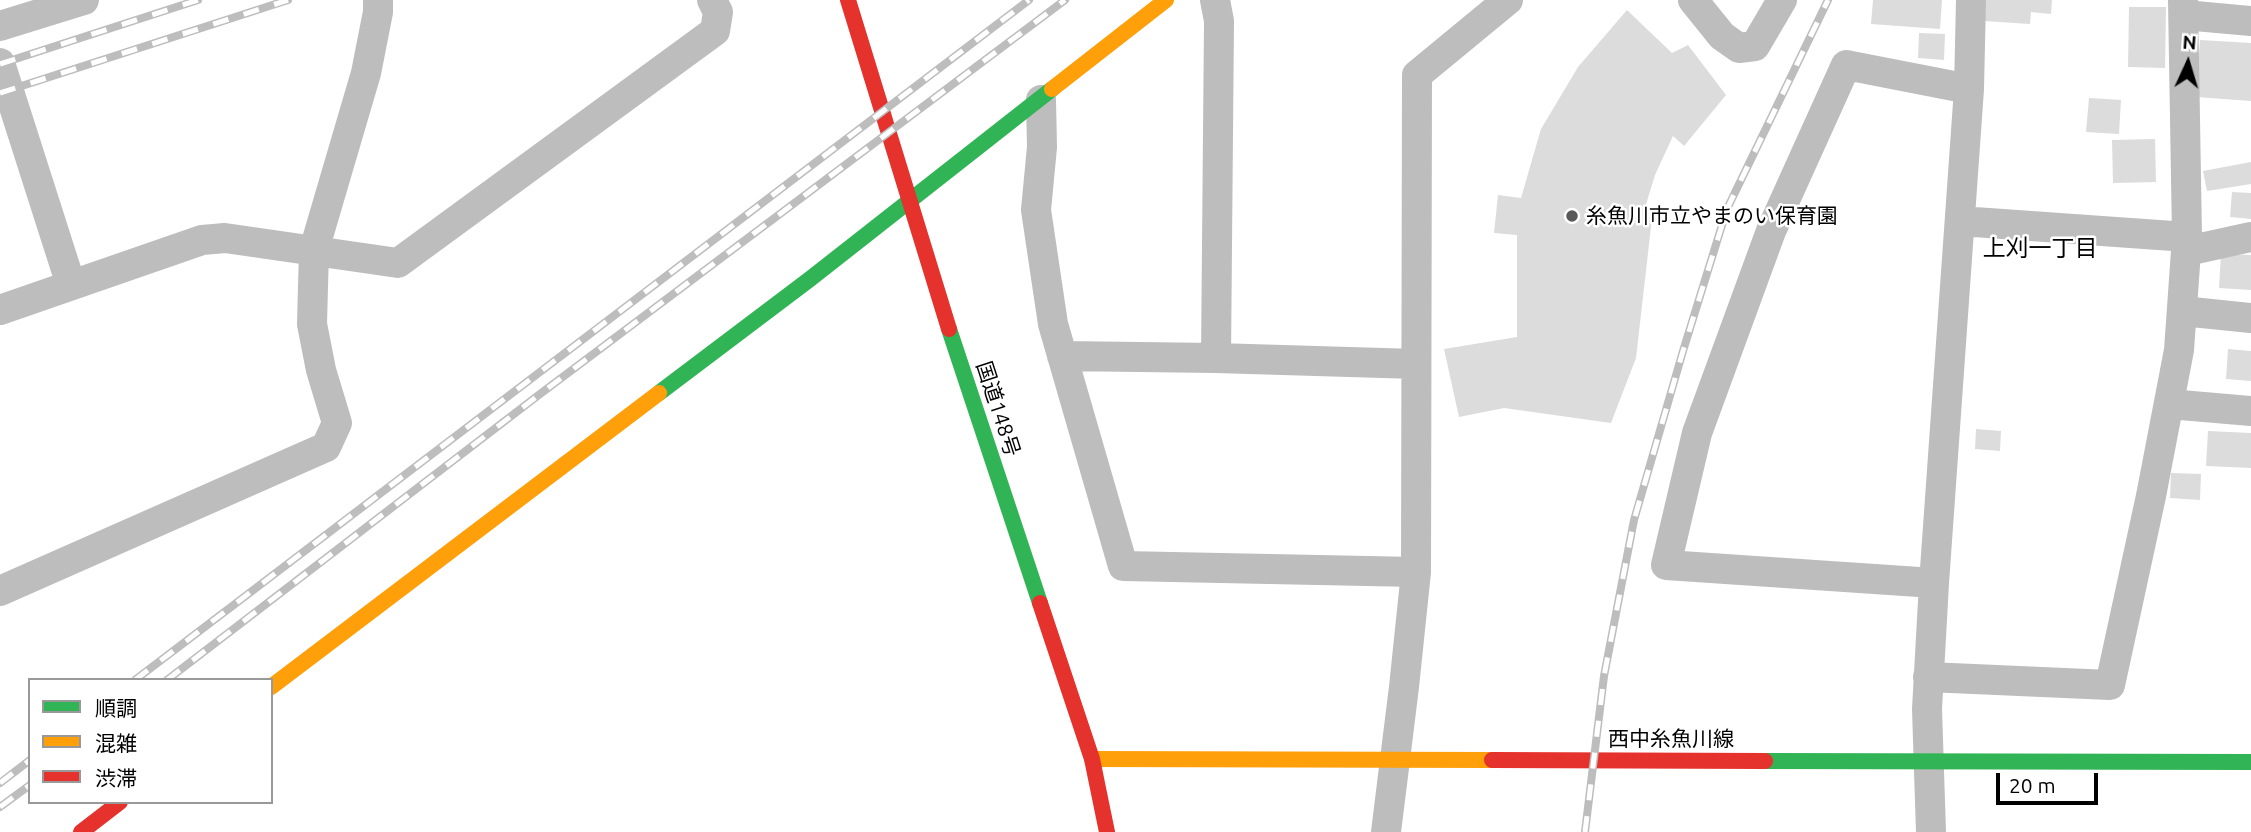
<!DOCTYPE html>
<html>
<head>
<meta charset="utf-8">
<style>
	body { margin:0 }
	#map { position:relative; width:2251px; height:832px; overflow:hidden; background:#fff; font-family:Ubuntu,"Noto Sans JP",sans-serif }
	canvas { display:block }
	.legend { position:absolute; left:28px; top:678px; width:245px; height:126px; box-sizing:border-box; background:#fff; border:2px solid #999; margin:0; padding:9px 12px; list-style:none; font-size:21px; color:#000 }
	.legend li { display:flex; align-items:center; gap:14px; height:35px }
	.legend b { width:35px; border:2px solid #999 }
	.north { position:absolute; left:2153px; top:28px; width:70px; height:70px; -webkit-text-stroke:5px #fff; paint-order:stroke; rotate:4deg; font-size:19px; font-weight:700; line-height:28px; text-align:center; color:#000 }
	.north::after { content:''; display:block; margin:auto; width:24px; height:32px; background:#000; clip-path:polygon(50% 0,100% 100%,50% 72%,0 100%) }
	.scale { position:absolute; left:1996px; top:773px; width:102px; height:32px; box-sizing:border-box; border:4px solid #000; border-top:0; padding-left:9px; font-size:21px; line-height:24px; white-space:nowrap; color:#000; -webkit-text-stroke:5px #fff; paint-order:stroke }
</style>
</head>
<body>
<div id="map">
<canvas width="2251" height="832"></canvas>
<ul class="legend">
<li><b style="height:9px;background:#30b455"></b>順調</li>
<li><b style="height:9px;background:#ff9f0a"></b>混雑</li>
<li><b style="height:9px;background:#e5322d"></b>渋滞</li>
</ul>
<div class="north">N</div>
<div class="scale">20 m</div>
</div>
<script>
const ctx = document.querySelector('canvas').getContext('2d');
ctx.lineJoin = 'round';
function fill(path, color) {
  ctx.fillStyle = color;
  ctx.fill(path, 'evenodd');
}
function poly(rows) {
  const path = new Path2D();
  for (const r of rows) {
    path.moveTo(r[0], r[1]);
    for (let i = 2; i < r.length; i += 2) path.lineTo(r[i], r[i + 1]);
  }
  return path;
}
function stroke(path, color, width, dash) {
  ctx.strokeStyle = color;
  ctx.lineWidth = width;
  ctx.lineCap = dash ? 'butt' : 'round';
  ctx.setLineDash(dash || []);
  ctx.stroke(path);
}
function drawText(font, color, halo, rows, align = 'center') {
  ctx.font = font + ' Ubuntu,"Noto Sans JP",sans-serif';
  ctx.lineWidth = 5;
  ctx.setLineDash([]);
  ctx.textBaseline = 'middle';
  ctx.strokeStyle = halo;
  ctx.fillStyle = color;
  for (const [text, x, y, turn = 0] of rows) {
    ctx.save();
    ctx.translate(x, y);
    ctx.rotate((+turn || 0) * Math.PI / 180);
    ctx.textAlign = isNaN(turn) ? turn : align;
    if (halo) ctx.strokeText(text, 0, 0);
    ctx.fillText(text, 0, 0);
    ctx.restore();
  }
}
fill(poly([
	[1873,0,1942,0,1940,29,1871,24],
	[1985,0,2052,0,2051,14,2031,12,2030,24,1984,21],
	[2129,7,2166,7,2165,68,2128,67],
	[1627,10,1672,53,1688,45,1726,95,1684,146,1673,136,1655,175,1643,214,1652,218,1636,358,1611,423,1504,408,1459,417,1444,349,1517,337,1517,235,1494,233,1498,195,1521,198,1541,129,1578,67],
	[1919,33,1945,34,1944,60,1918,58],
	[2200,40,2251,43,2251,101,2196,97],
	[2089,98,2121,100,2119,134,2086,132],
	[2155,139,2156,182,2113,183,2112,140],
	[2251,162,2251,184,2207,191,2203,171],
	[2232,192,2251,193,2251,219,2230,217],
	[2221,254,2251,255,2251,290,2219,288],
	[2228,349,2251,351,2251,381,2226,379],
	[1976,429,2001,431,2000,451,1975,449],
	[2208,431,2251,433,2251,468,2206,466],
	[2171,473,2201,474,2200,500,2170,498]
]), '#dcdcdc');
stroke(poly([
	[1215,0,1219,21,1216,358],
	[1693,0,1722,36,1739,48,1755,46,1782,0],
	[2184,15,2251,21],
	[0,26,84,0],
	[0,63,71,285],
	[1041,100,1042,147,1036,210,1053,324,1123,566,1416,572],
	[1960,221,2187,237],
	[2187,251,2251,237],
	[0,310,202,240,225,238,398,263,715,31,718,12,712,0],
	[2182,311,2251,318],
	[1062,356,1216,358,1416,364],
	[2169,404,2251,411],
	[1934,583,1666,565,1697,433,1771,231,1846,65,1969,89],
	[0,591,326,447,337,423,321,370,312,324,314,250,366,73,378,12,378,0],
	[1928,677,2110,685,2151,496,2179,350,2187,237,2183,0],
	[1386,832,1404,687,1416,572,1417,75,1508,0],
	[1931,832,1927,709,1934,583,1969,89,1971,0]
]), '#bdbdbd', 30);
stroke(poly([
	[949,329,1040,603],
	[659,393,810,279,1052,89],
	[1765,761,2251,762]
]), '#30b455', 16);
stroke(poly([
	[1052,89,1166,0],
	[271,687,659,393],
	[1092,759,1492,760]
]), '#ff9f0a', 16);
stroke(poly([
	[848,0,949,329],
	[1040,603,1092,759,1107,832],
	[1492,760,1765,761],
	[81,832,120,802]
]), '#e5322d', 16);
const rail = poly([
	[0,64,198,0],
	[0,93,288,0],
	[135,680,1029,0],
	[167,680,540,394,1065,0],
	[0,783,30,760],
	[0,807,30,785],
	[1585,832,1604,676,1634,520,1683,351,1727,209,1828,0]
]);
stroke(rail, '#bdbdbd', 8);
stroke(rail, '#fff', 5, [16]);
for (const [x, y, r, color] of [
	[1572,216,7,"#595959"]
]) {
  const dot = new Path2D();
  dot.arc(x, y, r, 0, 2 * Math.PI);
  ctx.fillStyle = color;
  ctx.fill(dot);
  stroke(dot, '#fff', 2.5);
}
drawText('21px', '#000', '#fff', [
	["糸魚川市立やまのい保育園",1586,216]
], 'left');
drawText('21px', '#000', '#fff', [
	["国道148号",998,409,72],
	["西中糸魚川線",1671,739]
]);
drawText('23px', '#000', '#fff', [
	["上刈一丁目",2040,248]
]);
</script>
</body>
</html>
